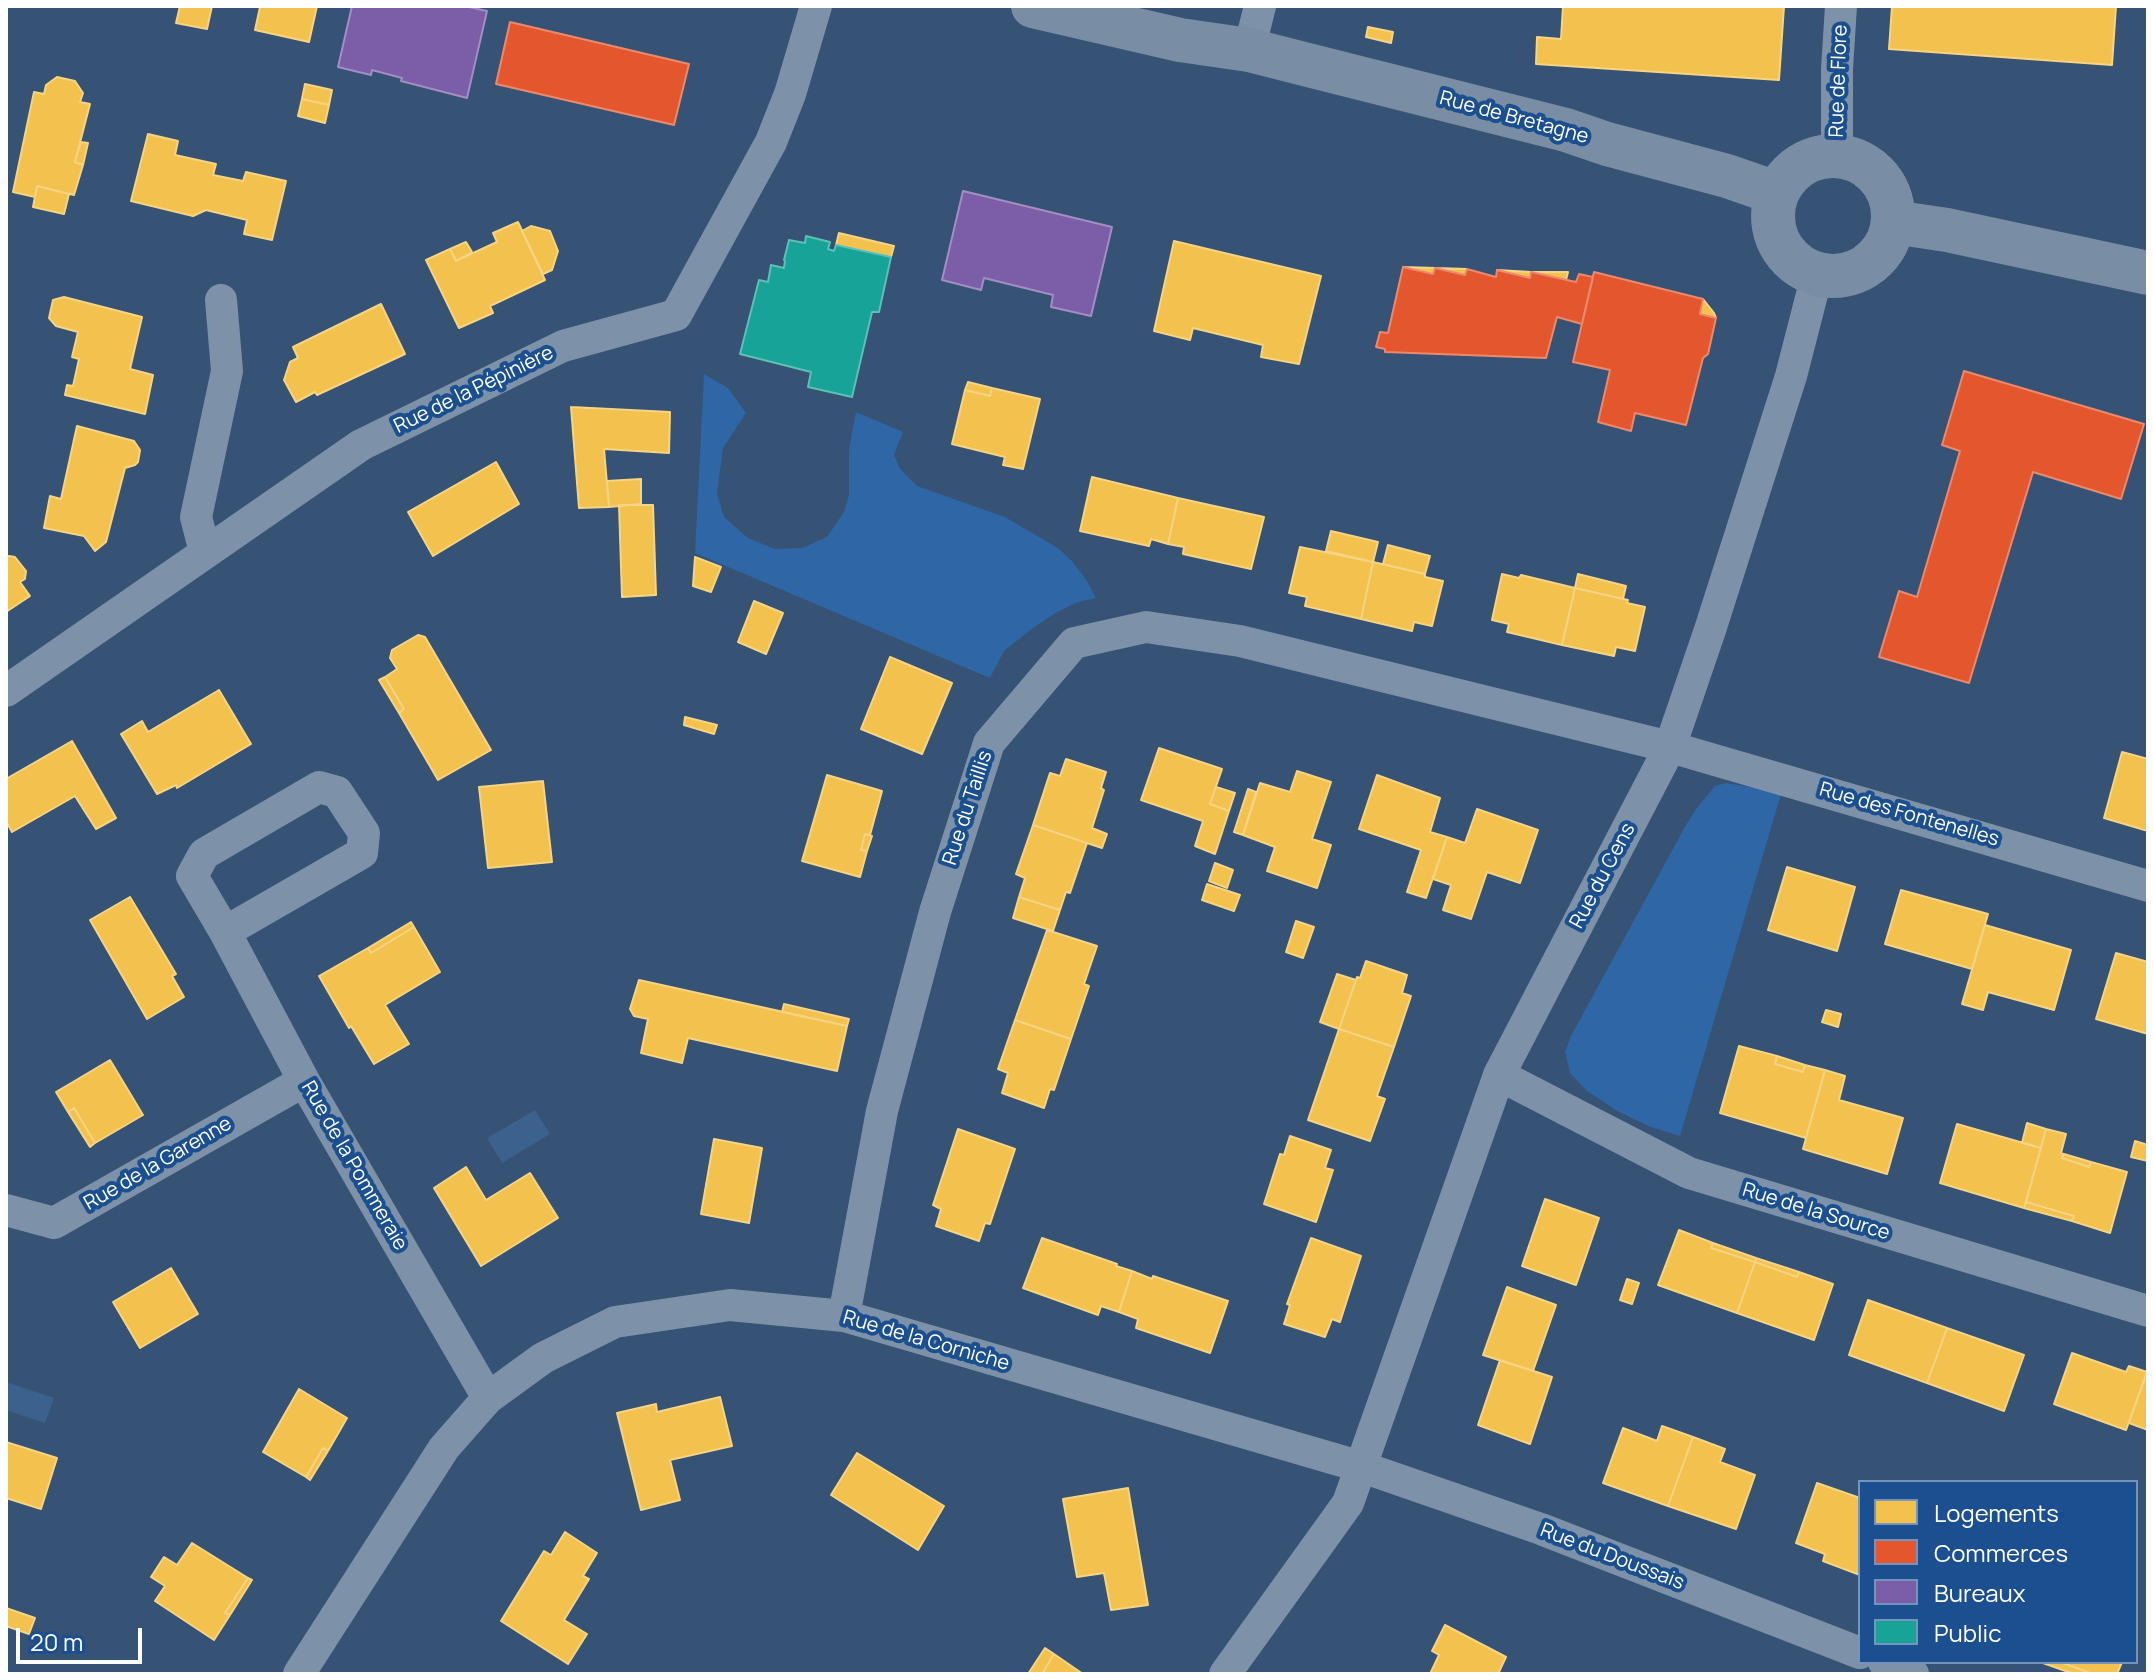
<!DOCTYPE html>
<html>
<head>
<meta charset="utf-8">
<style>
	body { margin:0 }
	#map { position:relative; width:2154px; height:1680px; overflow:hidden; background:#365274; font-family:Manrope,sans-serif }
	canvas { display:block }
	.frame { position:absolute; inset:0; border:8px solid #fff; pointer-events:none }
	.legend { position:absolute; left:1858px; top:1480px; width:280px; height:184px; box-sizing:border-box; background:#1b4f8f; border:2px solid #7695bc; margin:0; padding:10px 14px; list-style:none; font-size:24px; color:#fff }
	.legend li { display:flex; align-items:center; gap:16px; height:40px }
	.legend b { width:40px; border:2px solid #7695bc }
	.scale { position:absolute; left:16px; top:1628px; width:126px; height:36px; box-sizing:border-box; border:4px solid #fff; border-top:0; padding-left:10px; font-size:24px; line-height:28px; white-space:nowrap; color:#fff; -webkit-text-stroke:6px #1b4f8f; paint-order:stroke }
</style>
</head>
<body>
<div id="map">
<canvas width="2154" height="1680"></canvas>
<div class="frame"></div>
<ul class="legend">
<li><b style="height:22px;background:#f2c14e"></b>Logements</li>
<li><b style="height:22px;background:#e4572e"></b>Commerces</li>
<li><b style="height:22px;background:#7b5ea7"></b>Bureaux</li>
<li><b style="height:22px;background:#17a398"></b>Public</li>
</ul>
<div class="scale">20 m</div>
</div>
<script>
const ctx = document.querySelector('canvas').getContext('2d');
ctx.lineJoin = 'round';
function fill(path, color) {
  ctx.fillStyle = color;
  ctx.fill(path, 'evenodd');
}
function poly(rows) {
  const path = new Path2D();
  for (const r of rows) {
    if (r.length === 3) {
      path.moveTo(r[0] + r[2], r[1]);
      path.arc(r[0], r[1], r[2], 0, 2 * Math.PI);
      continue;
    }
    path.moveTo(r[0], r[1]);
    for (let i = 2; i < r.length; i += 2) path.lineTo(r[i], r[i + 1]);
  }
  return path;
}
function stroke(path, color, width, dash) {
  ctx.strokeStyle = color;
  ctx.lineWidth = width;
  ctx.lineCap = dash ? 'butt' : 'round';
  ctx.setLineDash(dash || []);
  ctx.stroke(path);
}
function drawText(font, color, halo, rows, align = 'center') {
  ctx.font = font + ' Manrope,sans-serif';
  ctx.lineWidth = 8;
  ctx.setLineDash([]);
  ctx.textBaseline = 'middle';
  ctx.strokeStyle = halo;
  ctx.fillStyle = color;
  for (const [text, x, y, turn = 0] of rows) {
    ctx.save();
    ctx.translate(x, y);
    ctx.rotate((+turn || 0) * Math.PI / 180);
    ctx.textAlign = isNaN(turn) ? turn : align;
    if (halo) ctx.strokeText(text, 0, 0);
    ctx.fillText(text, 0, 0);
    ctx.restore();
  }
}
fill(poly([
	[704,374,728,388,746,413,723,448,717,494,724,517,748,538,775,549,802,548,827,537,844,512,849,495,849,449,856,412,903,432,894,455,900,469,917,486,1005,517,1058,548,1072,561,1087,581,1096,598,1078,602,1057,612,1033,628,1004,651,990,678,695,553],
	[1726,783,1763,789,1781,794,1680,1136,1651,1127,1619,1112,1587,1091,1570,1073,1565,1052,1571,1036,1686,825,1696,809,1715,786]
]), '#2f66a5');
fill(poly([
	[535,1110,550,1134,502,1163,487,1138],
	[6,1382,54,1398,45,1423,6,1410]
]), '#3b618d');
const homes = poly([
	[180,6,212,6,207,29,176,23,180,6],
	[253,6,317,6,309,42,255,30,260,7,253,6],
	[1563,6,1784,6,1779,80,1536,64,1537,37,1561,39,1563,6],
	[1892,6,2116,6,2112,65,1889,49,1892,6],
	[1368,27,1393,32,1391,43,1366,37,1368,27],
	[57,77,75,81,83,93,80,102,90,104,75,162,83,165,74,195,37,186,35,197,13,192,34,92,44,94,46,85,57,77],
	[305,84,332,90,329,105,302,99,305,84],
	[302,99,329,105,325,123,298,116,302,99],
	[148,134,178,141,175,155,216,164,213,175,243,181,246,172,286,181,272,240,244,234,247,220,206,210,193,216,131,201,148,134],
	[81,142,88,143,83,165,75,162,81,142],
	[37,186,69,194,64,214,33,207,37,186],
	[518,222,545,280,490,306,493,313,459,328,426,260,450,249,456,261,497,242,493,233,518,222],
	[531,226,550,231,558,251,552,270,543,274,522,231,531,226],
	[839,233,894,246,891,257,836,245,839,233],
	[1174,241,1321,276,1299,364,1261,357,1263,345,1193,328,1190,340,1154,331,1174,241],
	[466,242,472,252,456,261,450,249,466,242],
	[1403,267,1435,268,1433,274,1403,267],
	[1435,268,1467,269,1465,275,1435,268],
	[1497,270,1531,272,1530,278,1497,270],
	[1531,272,1568,272,1566,280,1531,272],
	[64,297,142,317,130,369,153,375,145,414,65,395,67,385,73,386,79,359,72,357,78,332,56,326,49,318,53,300,64,297],
	[1703,299,1714,313,1716,318,1700,314,1703,299],
	[381,304,405,354,317,395,315,392,296,402,284,380,290,362,298,358,293,347,381,304],
	[968,382,992,388,990,396,965,390,968,382],
	[992,388,1040,399,1023,469,1003,465,1005,457,952,444,965,390,990,396,992,388],
	[571,407,670,412,669,453,604,449,609,507,579,508,571,407],
	[77,426,134,441,140,450,138,462,135,465,125,468,106,542,95,551,84,536,44,528,50,496,61,499,77,426],
	[496,462,519,504,433,556,408,512,496,462],
	[1092,477,1178,498,1168,544,1151,539,1149,546,1080,531,1092,477],
	[641,479,641,504,609,507,607,481,641,479],
	[1178,498,1264,517,1251,569,1183,554,1184,547,1168,544,1178,498],
	[619,505,653,505,656,595,622,597,619,505],
	[1331,531,1378,542,1373,562,1326,551,1331,531],
	[1388,545,1430,556,1425,574,1383,564,1388,545],
	[1300,547,1373,562,1361,619,1305,606,1307,597,1289,593,1300,547],
	[9,556,15,557,26,571,25,579,20,582,30,596,6,612,6,557,9,556],
	[695,557,721,567,711,592,693,586,695,557],
	[1373,562,1425,574,1425,577,1443,581,1432,626,1414,622,1412,631,1361,619,1373,562],
	[1502,574,1519,578,1521,575,1575,588,1562,645,1507,632,1509,624,1492,620,1502,574],
	[1578,574,1626,586,1623,599,1575,588,1578,574],
	[1575,588,1628,600,1627,603,1645,607,1635,651,1616,647,1614,656,1562,645,1575,588],
	[754,601,783,613,766,654,738,642,754,601],
	[418,635,425,637,491,750,438,780,399,713,404,709,385,677,397,669,390,658,392,650,418,635],
	[890,657,952,683,922,754,861,729,890,657],
	[385,677,404,709,399,713,379,680,385,677],
	[219,690,251,744,177,788,176,785,157,794,121,734,142,721,148,732,219,690],
	[685,717,717,725,714,734,684,725,685,717],
	[72,741,116,818,96,829,75,796,12,832,6,821,6,779,72,741],
	[1159,748,1222,769,1210,804,1229,811,1215,854,1195,846,1203,821,1141,800,1159,748],
	[2122,752,2148,759,2148,831,2104,818,2122,752],
	[1066,759,1106,772,1101,788,1104,790,1092,828,1107,834,1102,848,1033,825,1050,773,1060,776,1066,759],
	[1297,771,1331,782,1312,839,1331,845,1317,888,1267,871,1275,847,1243,835,1260,783,1290,792,1297,771],
	[827,775,882,791,870,835,865,834,861,850,867,851,860,877,802,861,827,775],
	[1377,775,1440,798,1430,832,1447,837,1426,898,1407,892,1421,850,1359,829,1377,775],
	[543,781,552,862,488,868,479,787,543,781],
	[1216,787,1235,793,1229,811,1210,804,1216,787],
	[1248,789,1256,792,1243,835,1234,832,1248,789],
	[1477,809,1538,830,1520,883,1487,872,1471,919,1443,910,1451,885,1433,879,1447,837,1465,843,1477,809],
	[1033,825,1087,843,1070,893,1066,892,1060,910,1019,897,1025,878,1016,874,1033,825],
	[865,834,872,836,867,851,861,850,865,834],
	[1215,863,1233,870,1227,888,1209,881,1215,863],
	[1787,867,1855,887,1837,951,1768,930,1787,867],
	[1207,884,1240,895,1234,911,1202,900,1207,884],
	[1901,890,1988,914,1972,969,1885,944,1901,890],
	[130,897,176,974,172,976,184,997,147,1019,90,920,130,897],
	[1019,897,1060,910,1053,931,1013,918,1019,897],
	[1296,921,1314,927,1303,958,1286,952,1296,921],
	[411,922,414,927,371,953,368,948,411,922],
	[1985,925,2071,950,2054,1010,1988,992,1983,1010,1962,1004,1985,925],
	[414,927,440,972,385,1005,409,1044,374,1064,351,1026,349,1028,319,976,368,948,371,953,414,927],
	[1047,930,1097,946,1084,984,1089,986,1071,1039,1015,1020,1047,930],
	[2116,953,2148,962,2148,1034,2096,1019,2116,953],
	[1366,961,1407,975,1402,993,1411,996,1394,1047,1339,1029,1357,977,1360,978,1366,961],
	[1337,974,1356,980,1339,1029,1320,1022,1337,974],
	[639,980,847,1026,837,1071,688,1038,682,1063,641,1053,648,1019,634,1016,630,1009,639,980],
	[784,1004,849,1019,847,1026,782,1012,784,1004],
	[1826,1010,1841,1014,1838,1027,1822,1022,1826,1010],
	[1015,1020,1071,1039,1054,1090,1050,1089,1044,1108,1002,1093,1008,1073,998,1069,1015,1020],
	[1339,1029,1394,1047,1377,1096,1385,1099,1370,1141,1308,1120,1339,1029],
	[1739,1046,1777,1056,1775,1064,1803,1072,1805,1065,1825,1070,1806,1138,1720,1113,1739,1046],
	[1777,1056,1805,1065,1803,1072,1775,1064,1777,1056],
	[110,1060,143,1115,95,1143,74,1108,68,1112,56,1092,110,1060],
	[1825,1070,1845,1076,1839,1100,1903,1118,1887,1174,1803,1149,1825,1070],
	[74,1108,95,1143,90,1147,68,1112,74,1108],
	[2027,1123,2046,1129,2041,1148,2022,1143,2027,1123],
	[1957,1124,2041,1148,2024,1208,1940,1183,1957,1124],
	[958,1129,1015,1149,990,1224,985,1223,979,1241,936,1226,941,1209,933,1205,958,1129],
	[2046,1129,2066,1134,2061,1153,2064,1154,2062,1158,2089,1167,2091,1162,2127,1172,2110,1233,2072,1221,2074,1216,2026,1202,2046,1129],
	[1290,1136,1331,1150,1325,1168,1333,1170,1316,1222,1264,1204,1280,1154,1284,1155,1290,1136],
	[714,1139,762,1148,749,1223,701,1214,714,1139],
	[2135,1141,2148,1145,2148,1161,2131,1157,2135,1141],
	[2064,1154,2091,1162,2089,1167,2062,1158,2064,1154],
	[466,1167,486,1200,530,1173,558,1218,481,1266,434,1188,466,1167],
	[1545,1199,1599,1218,1576,1285,1522,1266,1545,1199],
	[2026,1202,2074,1216,2072,1221,2024,1208,2026,1202],
	[1679,1230,1713,1243,1711,1248,1755,1262,1737,1313,1658,1285,1679,1230],
	[1042,1238,1117,1264,1116,1266,1132,1271,1119,1312,1101,1306,1098,1315,1023,1288,1042,1238],
	[1311,1238,1361,1256,1340,1322,1332,1319,1325,1337,1284,1324,1290,1305,1287,1304,1311,1238],
	[1713,1243,1756,1258,1755,1262,1711,1248,1713,1243],
	[1756,1258,1799,1272,1797,1277,1755,1262,1756,1258],
	[1755,1262,1797,1277,1799,1272,1833,1284,1814,1340,1737,1313,1755,1262],
	[171,1268,198,1314,140,1348,113,1302,171,1268],
	[1132,1271,1152,1279,1153,1276,1228,1301,1210,1353,1136,1328,1138,1319,1119,1312,1132,1271],
	[1627,1279,1639,1283,1632,1304,1620,1300,1627,1279],
	[1507,1287,1556,1305,1533,1371,1483,1355,1507,1287],
	[1868,1300,1947,1328,1927,1383,1849,1355,1868,1300],
	[1947,1328,2024,1355,2004,1411,1927,1383,1947,1328],
	[2072,1353,2126,1372,2129,1366,2147,1372,2126,1430,2054,1404,2072,1353],
	[1500,1360,1552,1377,1530,1444,1478,1425,1500,1360],
	[2147,1372,2148,1373,2148,1430,2129,1423,2147,1372],
	[299,1389,347,1418,328,1451,323,1448,306,1477,263,1452,299,1389],
	[720,1397,732,1446,670,1460,680,1500,641,1510,617,1413,656,1404,657,1412,720,1397],
	[1662,1426,1693,1437,1668,1506,1603,1483,1623,1428,1657,1441,1662,1426],
	[1693,1437,1725,1449,1720,1462,1755,1475,1736,1529,1668,1506,1693,1437],
	[6,1442,57,1458,41,1509,6,1498,6,1442],
	[323,1448,328,1451,310,1480,306,1477,323,1448],
	[857,1453,944,1506,918,1550,831,1495,857,1453],
	[1817,1483,1860,1498,1860,1575,1823,1561,1825,1554,1796,1543,1817,1483],
	[1128,1488,1148,1605,1111,1610,1104,1573,1077,1577,1063,1499,1128,1488],
	[565,1532,597,1553,583,1576,589,1579,564,1620,587,1634,568,1664,501,1621,544,1551,551,1555,565,1532],
	[192,1543,248,1578,225,1613,230,1615,214,1640,155,1601,165,1586,151,1577,164,1557,177,1565,192,1543],
	[248,1578,252,1580,230,1615,225,1613,248,1578],
	[6,1608,35,1618,29,1634,6,1626,6,1608],
	[1445,1625,1506,1657,1498,1674,1430,1674,1439,1655,1432,1651,1445,1625],
	[1045,1648,1054,1654,1042,1674,1028,1674,1045,1648],
	[1054,1654,1083,1674,1042,1674,1054,1654],
	[2060,1662,2122,1662,2117,1674,2093,1674,2060,1662],
	[2060,1662,2093,1674,2074,1674,2043,1663,2060,1662]
]);
fill(homes, '#f2c14e');
stroke(homes, '#f6d483', 2);
const shops = poly([
	[510,22,689,64,674,125,496,84,510,22],
	[1403,267,1433,274,1435,268,1465,275,1467,269,1496,277,1497,270,1530,278,1531,272,1576,282,1579,274,1593,277,1582,324,1557,317,1546,358,1385,352,1385,349,1376,347,1380,332,1388,333,1403,267],
	[1594,272,1703,299,1700,314,1716,318,1708,354,1703,358,1686,425,1635,413,1631,431,1598,422,1610,370,1573,362,1594,272],
	[1964,371,2144,424,2121,499,2033,472,1969,683,1879,657,1899,591,1917,597,1960,451,1942,445,1964,371]
]);
fill(shops, '#e4572e');
stroke(shops, '#ec896d', 2);
const offices = poly([
	[352,6,464,6,487,11,467,98,401,81,402,78,372,70,371,75,338,67,352,6],
	[963,191,1112,227,1091,316,1051,307,1053,295,984,278,981,290,942,280,963,191]
]);
fill(offices, '#7b5ea7');
stroke(offices, '#a38ec1', 2);
const public = poly([
	[806,236,830,242,828,249,834,251,836,245,891,257,879,312,872,312,852,397,808,387,811,372,740,354,759,280,768,282,771,265,784,268,785,261,784,260,789,240,805,243,806,236]
]);
fill(public, '#17a398');
stroke(public, '#5dbfb7', 2);
stroke(poly([
	[1249,50,1260,6],
	[1837,156,1837,69,1841,6],
	[205,552,196,517,227,371,221,300],
	[6,691,361,445,563,346,676,315,771,142,790,94,816,6],
	[225,932,362,853,364,833,337,792,319,787,204,854,192,876,225,932,304,1081,488,1398],
	[1499,1075,1689,1173,2148,1311],
	[6,1210,54,1223,304,1081],
	[844,1316,882,1111,935,912,989,743,1074,643,1146,627,1240,641,1670,747,2148,886],
	[1884,1662,1913,1674],
	[299,1674,444,1448,488,1398,543,1358,615,1322,730,1305,844,1316,1362,1467,1541,1529,1860,1653],
	[1225,1674,1348,1503,1499,1075,1670,747,1710,630,1791,376,1817,275]
]), '#7d92a8', 32);
stroke(poly([
	[1033,6,1180,40,1249,50,1312,66,1566,130,1607,144,1727,176,1776,193],
	[1833,216,60],
	[1893,222,1947,230,2148,273]
]), '#798da4', 44);
drawText('20px', '#fff', '#1b4f8f', [
	["Rue de Flore",1839,81,-88],
	["Rue de Bretagne",1514,118,15],
	["Rue de la Pépinière",474,390,-26],
	["Rue du Taillis",968,808,-72],
	["Rue des Fontenelles",1909,815,16],
	["Rue du Cens",1603,876,-62],
	["Rue de la Garenne",158,1164,-30],
	["Rue de la Pommeraie",354,1166,60],
	["Rue de la Source",1816,1212,17],
	["Rue de la Corniche",926,1341,16],
	["Rue du Doussais",1612,1557,21]
]);
</script>
</body>
</html>
